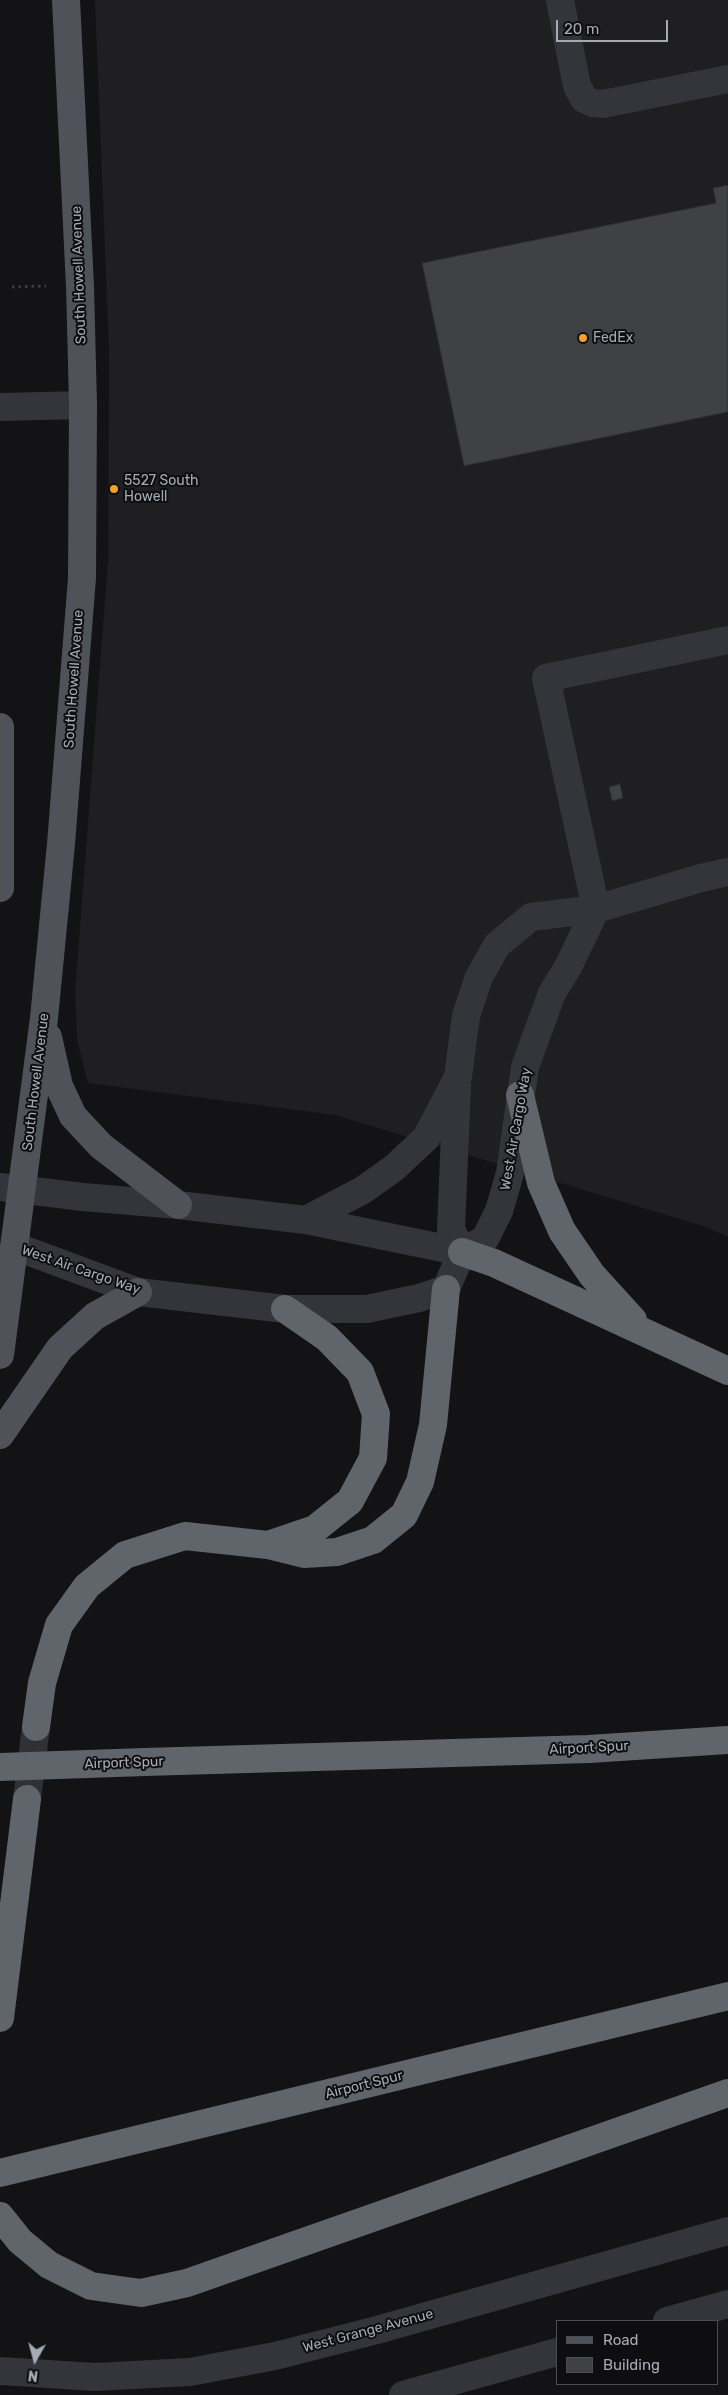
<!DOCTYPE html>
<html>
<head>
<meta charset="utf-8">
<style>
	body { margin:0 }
	#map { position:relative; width:728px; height:2395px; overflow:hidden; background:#131315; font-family:Rubik,sans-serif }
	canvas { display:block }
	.legend { position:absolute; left:556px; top:2320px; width:162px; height:65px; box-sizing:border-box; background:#0e0e10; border:1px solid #4a4d52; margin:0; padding:6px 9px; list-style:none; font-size:15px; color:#a4abb5 }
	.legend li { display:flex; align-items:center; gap:10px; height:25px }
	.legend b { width:25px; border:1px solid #4a4d52 }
	.north { position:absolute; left:10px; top:2335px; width:50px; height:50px; -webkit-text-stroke:4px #0e0e10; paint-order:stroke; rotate:187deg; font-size:14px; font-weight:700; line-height:20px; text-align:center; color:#a4abb5 }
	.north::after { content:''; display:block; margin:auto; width:18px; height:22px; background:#a4abb5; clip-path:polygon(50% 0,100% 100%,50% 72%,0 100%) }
	.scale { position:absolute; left:556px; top:20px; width:112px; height:22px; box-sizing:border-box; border:2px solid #a4abb5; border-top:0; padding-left:6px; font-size:15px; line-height:18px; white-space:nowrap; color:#a4abb5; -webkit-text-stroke:4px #0e0e10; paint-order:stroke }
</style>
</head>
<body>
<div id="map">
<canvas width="728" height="2395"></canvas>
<ul class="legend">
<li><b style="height:6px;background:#505259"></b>Road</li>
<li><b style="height:14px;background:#3f4145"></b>Building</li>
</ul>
<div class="north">N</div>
<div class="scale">20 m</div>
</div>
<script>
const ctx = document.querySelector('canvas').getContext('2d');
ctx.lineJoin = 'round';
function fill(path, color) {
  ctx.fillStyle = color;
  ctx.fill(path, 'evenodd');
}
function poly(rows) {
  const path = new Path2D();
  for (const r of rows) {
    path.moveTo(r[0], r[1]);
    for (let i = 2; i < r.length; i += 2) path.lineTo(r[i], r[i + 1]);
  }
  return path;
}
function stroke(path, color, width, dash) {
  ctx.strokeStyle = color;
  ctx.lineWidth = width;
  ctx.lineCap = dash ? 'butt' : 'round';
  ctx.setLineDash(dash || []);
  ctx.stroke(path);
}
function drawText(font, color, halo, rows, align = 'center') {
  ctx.font = font + ' Rubik,sans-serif';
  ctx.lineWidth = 4;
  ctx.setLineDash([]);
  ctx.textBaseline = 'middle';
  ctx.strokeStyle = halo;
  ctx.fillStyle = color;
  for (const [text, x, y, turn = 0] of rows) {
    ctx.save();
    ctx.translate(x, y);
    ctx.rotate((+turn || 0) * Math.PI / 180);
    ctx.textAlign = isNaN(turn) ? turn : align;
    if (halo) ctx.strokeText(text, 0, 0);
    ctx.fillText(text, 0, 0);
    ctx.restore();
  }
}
fill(poly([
	[95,0,728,0,728,1237,706,1227,335,1115,88,1083,77,1040,75,993,108,561,109,352]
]), '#1f1f22');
const building = poly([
	[728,185,728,412,464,466,422,263,716,203,713,188,728,185],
	[620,784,623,798,612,801,609,787,620,784]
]);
fill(building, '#3f4145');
stroke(building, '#2d2d31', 1);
stroke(poly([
	[27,1799,36,1727]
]), '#303135', 28, [28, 14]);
stroke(poly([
	[12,287,46,286]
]), '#3a3c41', 3, [2.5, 4]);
stroke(poly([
	[560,0,577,86,584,99,593,103,603,104,728,79],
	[0,407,83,405],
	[596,909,546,678,728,640],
	[457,1086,451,1229,462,1252],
	[0,1187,83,1197,178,1205,306,1220,462,1252],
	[306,1220,363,1190,394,1168,426,1138,458,1077,466,1016,479,977,497,945,531,917,596,909,701,878,728,872],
	[14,1246,138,1292,285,1309,367,1309,419,1298,446,1289,462,1252,485,1239,499,1211,510,1173,525,1067,552,993,568,967,596,909],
	[667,2321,728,2304],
	[0,2371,95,2377,190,2372,275,2356,377,2330,728,2231],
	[403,2395,557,2352]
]), '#34353a', 28);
stroke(poly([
	[0,727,0,888],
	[48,1037,59,1086,73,1116,101,1146,178,1205],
	[0,1355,44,1018,61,844,82,578,83,405,80,286,66,0],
	[0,1435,60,1348,95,1316,138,1292]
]), '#505259', 28);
stroke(poly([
	[520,1095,541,1183,562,1231,592,1275,633,1320],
	[462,1252,494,1263,728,1371],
	[268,1545,315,1529,350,1501,373,1458,376,1414,360,1372,327,1338,285,1309],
	[36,1727,42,1683,59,1625,87,1586,125,1555,185,1536,268,1545,304,1554,337,1552,373,1540,404,1515,420,1482,433,1425,446,1289],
	[145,1762,589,1749,728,1740],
	[0,2018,27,1799],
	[0,2173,728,1996],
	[0,2216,20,2241,49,2265,91,2286,141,2293,187,2283,728,2093]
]), '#60646b', 28);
stroke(poly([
	[0,1767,145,1762]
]), '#60646b', 28);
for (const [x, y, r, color] of [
	[583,338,5,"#f3a02d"],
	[114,489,5,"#f3a02d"]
]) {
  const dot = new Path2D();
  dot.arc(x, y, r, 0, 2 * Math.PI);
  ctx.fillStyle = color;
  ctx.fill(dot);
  stroke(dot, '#0e0e10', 2);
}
drawText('14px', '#a4abb5', '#0e0e10', [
	["South Howell Avenue",79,275,-92],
	["South Howell Avenue",74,679,-86],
	["South Howell Avenue",36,1082,-83],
	["West Air Cargo Way",516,1129,-80],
	["West Air Cargo Way",81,1270,19],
	["Airport Spur",589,1748,-3],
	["Airport Spur",124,1763,-2],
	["Airport Spur",364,2085,-14],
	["West Grange Avenue",368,2331,-15]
]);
drawText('14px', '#a4abb5', '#0e0e10', [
	["FedEx",593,338],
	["5527 South",124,481],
	["Howell",124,497]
], 'left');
</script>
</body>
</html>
